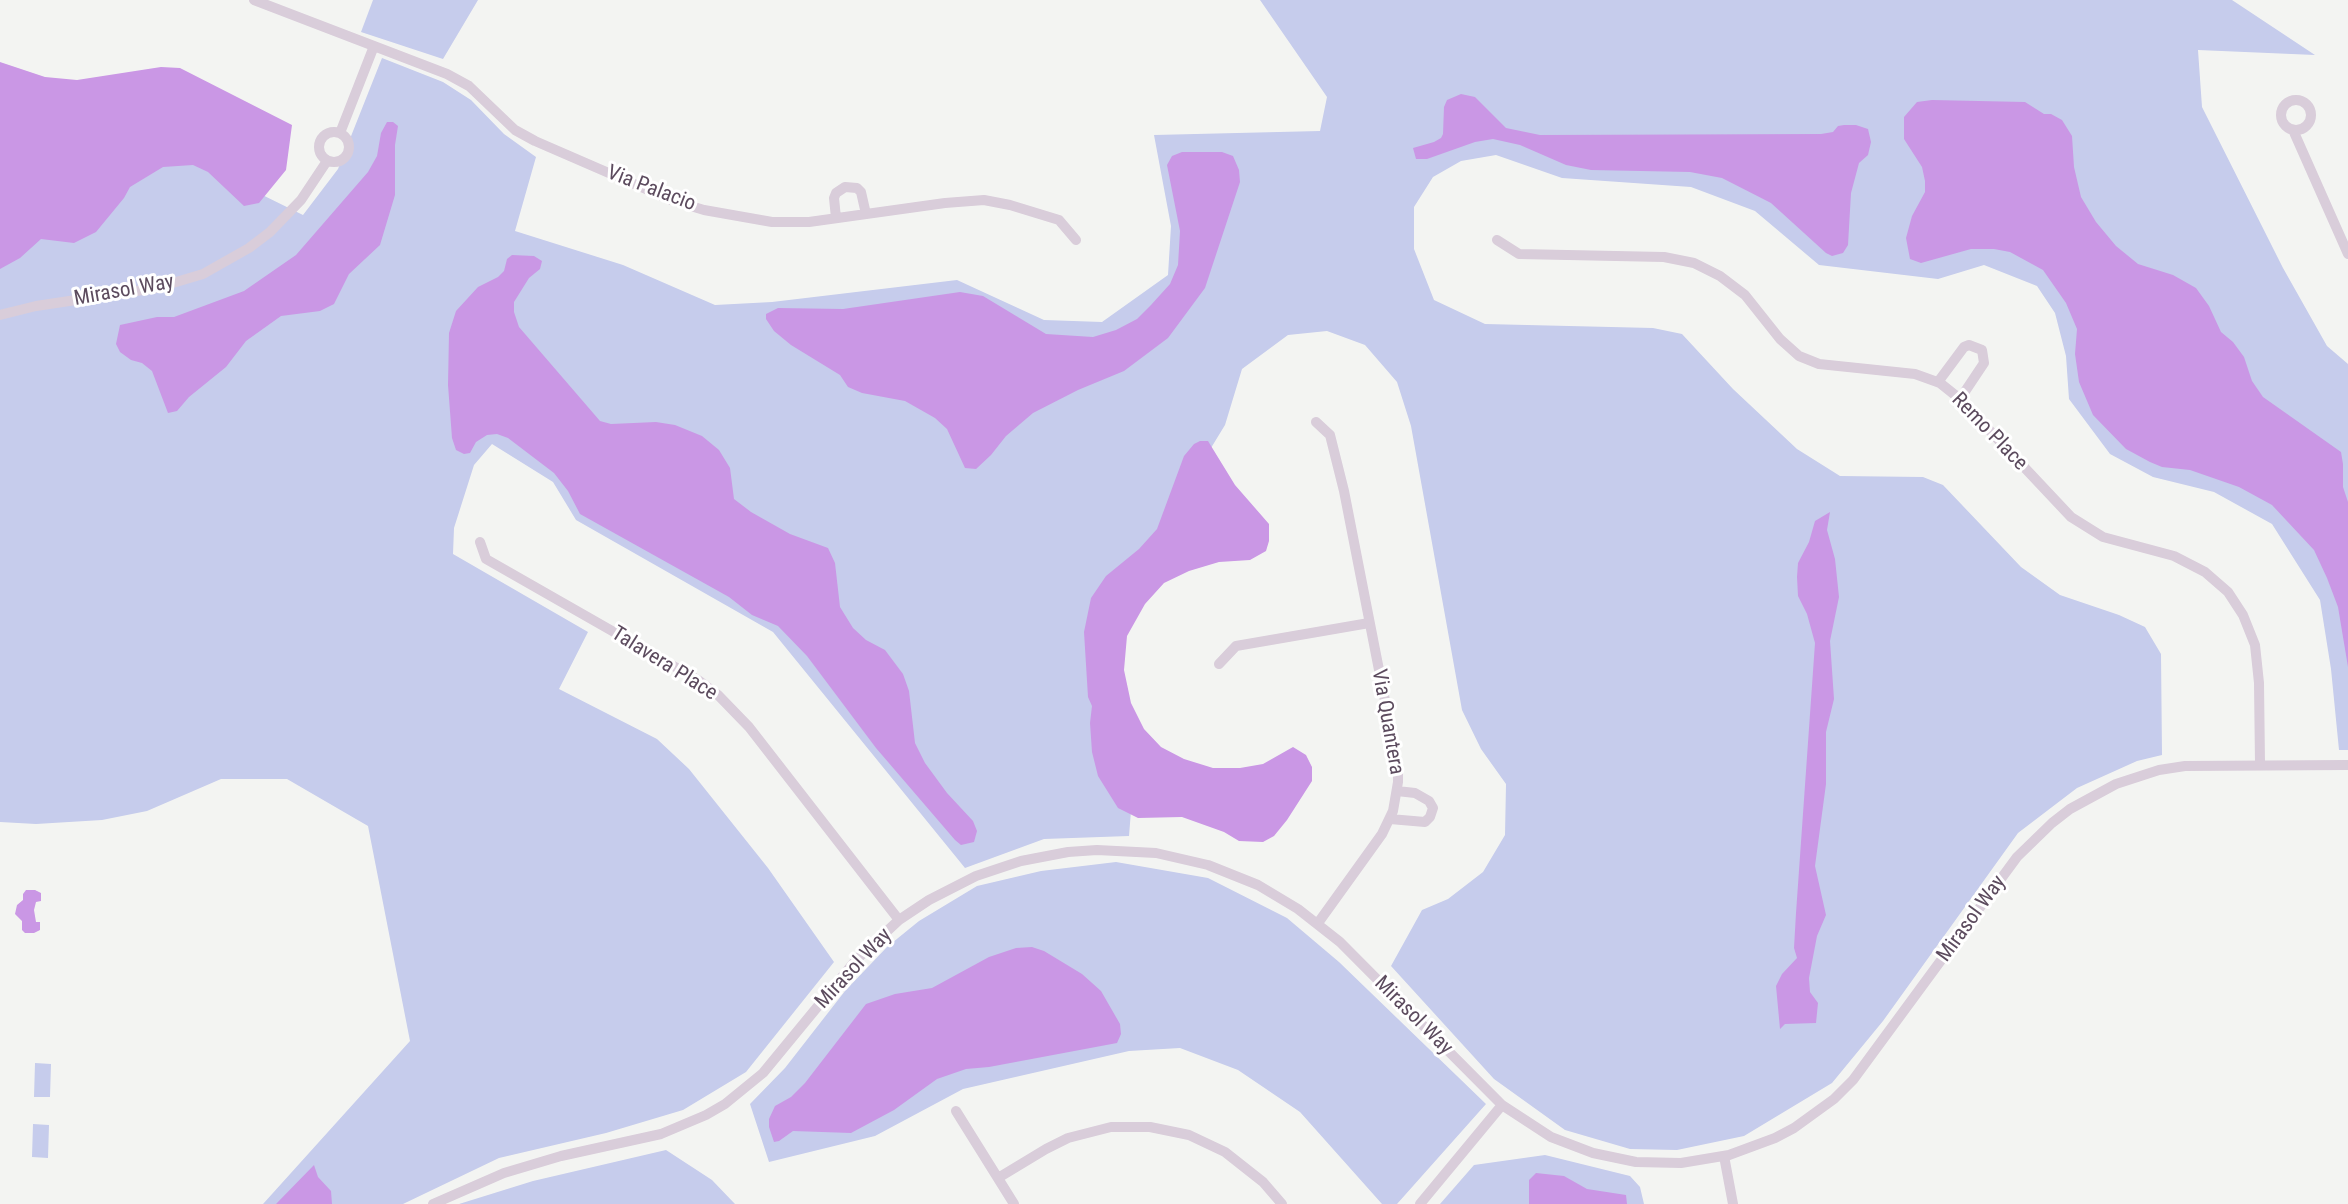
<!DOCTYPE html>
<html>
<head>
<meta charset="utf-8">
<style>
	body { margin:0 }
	canvas { display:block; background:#f3f4f2 }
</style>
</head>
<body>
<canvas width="2348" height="1204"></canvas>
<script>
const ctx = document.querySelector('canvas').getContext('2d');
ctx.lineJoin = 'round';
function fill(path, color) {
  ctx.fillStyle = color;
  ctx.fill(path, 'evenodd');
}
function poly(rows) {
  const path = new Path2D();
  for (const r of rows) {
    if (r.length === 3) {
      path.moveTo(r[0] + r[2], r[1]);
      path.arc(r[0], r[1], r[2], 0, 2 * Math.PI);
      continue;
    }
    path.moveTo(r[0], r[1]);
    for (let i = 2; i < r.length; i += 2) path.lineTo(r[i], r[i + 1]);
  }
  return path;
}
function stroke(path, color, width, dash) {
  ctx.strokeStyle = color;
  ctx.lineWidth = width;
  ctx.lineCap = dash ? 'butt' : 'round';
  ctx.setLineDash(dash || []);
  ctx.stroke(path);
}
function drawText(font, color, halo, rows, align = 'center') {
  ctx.font = font + ' "Roboto Condensed",sans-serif';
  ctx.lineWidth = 6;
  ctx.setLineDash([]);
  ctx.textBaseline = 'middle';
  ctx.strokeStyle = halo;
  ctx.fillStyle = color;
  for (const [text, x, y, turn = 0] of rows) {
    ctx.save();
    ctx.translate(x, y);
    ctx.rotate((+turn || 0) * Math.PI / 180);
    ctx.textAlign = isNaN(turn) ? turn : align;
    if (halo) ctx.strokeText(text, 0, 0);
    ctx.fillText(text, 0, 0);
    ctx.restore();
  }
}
fill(poly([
	[373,0,478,0,443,59,361,32],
	[1260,0,2232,0,2315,55,2198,50,2202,107,2283,268,2327,346,2348,364,2348,750,2339,750,2331,669,2320,600,2272,524,2214,492,2153,477,2110,454,2069,399,2066,356,2055,313,2037,286,1984,265,1938,279,1819,265,1755,211,1691,187,1562,178,1496,155,1461,161,1433,177,1414,207,1414,249,1434,300,1485,324,1653,328,1682,334,1733,389,1797,449,1840,476,1923,477,1943,485,2021,567,2060,595,2119,615,2145,627,2161,654,2162,755,2137,761,2077,788,2018,833,1883,1021,1832,1083,1744,1136,1677,1150,1630,1149,1565,1130,1494,1079,1391,966,1422,910,1448,899,1483,872,1505,835,1506,784,1481,749,1462,710,1411,426,1397,382,1365,345,1327,331,1288,335,1242,369,1225,425,1125,589,1110,689,1133,786,1129,836,1044,839,965,868,773,632,576,520,553,482,492,444,474,465,454,528,453,554,588,632,559,689,657,739,689,769,768,868,834,962,746,1072,683,1110,606,1133,499,1158,403,1204,263,1204,410,1041,368,826,287,779,221,779,147,811,102,820,36,824,0,822,0,210,163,146,303,215,338,169,382,58,443,82,471,100,504,134,536,157,515,231,623,265,715,305,772,302,957,280,1044,320,1102,322,1168,275,1171,226,1154,135,1320,131,1327,97],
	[1116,862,1208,878,1287,918,1339,962,1486,1104,1397,1204,1382,1204,1300,1112,1238,1070,1180,1048,1129,1051,963,1089,875,1136,769,1162,750,1104,785,1068,845,991,887,947,919,921,977,886,1041,871],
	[35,1063,51,1064,50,1097,34,1097],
	[33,1124,49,1125,48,1158,32,1157],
	[666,1150,712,1180,735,1204,459,1204,533,1181],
	[1545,1155,1630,1176,1640,1187,1644,1204,1440,1204,1474,1165]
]), '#c6ccec');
fill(poly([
	[0,62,45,77,77,80,161,67,180,68,292,125,286,170,259,203,244,206,208,172,193,165,163,167,130,187,124,198,96,232,74,243,41,239,20,258,0,269],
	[1461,94,1475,97,1506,128,1540,135,1821,134,1833,132,1838,126,1844,125,1856,125,1868,129,1871,142,1868,155,1859,163,1851,193,1848,245,1843,253,1832,256,1826,253,1771,203,1722,178,1690,172,1591,170,1566,165,1520,145,1493,139,1475,142,1427,159,1416,159,1413,148,1434,142,1441,138,1443,134,1444,107,1447,100],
	[1932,100,2025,102,2044,114,2051,114,2062,120,2072,136,2074,167,2081,197,2096,222,2116,246,2138,264,2173,275,2196,288,2209,306,2221,332,2233,342,2244,357,2252,381,2263,397,2341,452,2343,464,2343,487,2348,502,2348,667,2338,607,2327,578,2314,550,2272,505,2239,487,2190,470,2162,467,2150,462,2126,449,2093,415,2079,382,2075,354,2077,329,2066,303,2043,270,2010,252,1994,249,1971,249,1921,263,1910,259,1906,238,1912,216,1925,192,1925,181,1922,167,1904,139,1904,117,1917,102],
	[387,122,393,122,398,126,395,145,395,195,380,245,349,274,334,304,320,311,281,316,246,341,226,367,189,397,177,411,168,413,152,371,142,363,131,360,120,352,116,344,120,325,157,317,174,317,244,291,296,255,368,172,377,156,381,133],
	[1182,152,1222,152,1233,156,1239,170,1240,182,1205,288,1168,338,1124,371,1078,390,1033,413,1006,436,991,455,976,469,965,468,947,429,935,418,905,401,862,393,848,387,840,375,791,345,774,331,766,319,766,314,778,308,843,309,960,292,983,296,1046,334,1093,337,1116,330,1137,319,1151,305,1170,284,1178,265,1180,231,1167,165,1172,156],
	[512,255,534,256,542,261,540,269,529,278,514,302,514,312,519,327,600,421,611,424,656,422,675,425,702,436,719,450,730,468,734,499,751,512,790,534,828,548,835,563,840,607,853,628,866,640,885,650,903,674,909,691,915,743,925,763,947,793,973,821,977,831,974,842,961,845,955,840,876,748,807,656,778,626,752,615,729,597,580,514,568,491,554,473,508,438,497,434,487,435,476,442,470,453,464,454,456,450,452,438,448,385,449,333,456,311,478,287,498,277,504,271,507,259],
	[1200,441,1208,441,1235,485,1269,524,1269,541,1266,551,1250,560,1219,562,1189,571,1164,583,1145,604,1127,636,1124,670,1131,703,1144,729,1161,747,1184,759,1213,768,1240,768,1263,764,1293,747,1306,755,1312,767,1312,781,1287,820,1274,836,1263,842,1239,841,1224,832,1182,817,1138,818,1118,808,1098,776,1092,752,1090,723,1092,706,1088,697,1084,632,1091,598,1106,576,1139,549,1157,529,1184,456,1194,444],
	[1830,512,1827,530,1835,559,1839,597,1830,641,1834,699,1826,732,1826,784,1815,866,1826,915,1817,936,1809,978,1810,992,1818,1003,1816,1023,1785,1024,1780,1029,1776,986,1782,974,1797,958,1794,948,1796,913,1815,643,1807,614,1798,596,1797,577,1798,563,1809,542,1815,521],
	[26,890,35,890,41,893,41,901,36,902,34,910,36,922,40,922,40,930,34,933,25,933,22,930,22,921,15,914,17,905,23,900,23,894],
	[1032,947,1044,951,1082,974,1101,991,1120,1024,1121,1034,1117,1043,989,1067,966,1069,937,1079,894,1110,851,1133,793,1131,779,1141,774,1142,769,1127,769,1119,775,1106,791,1097,805,1083,866,1004,895,994,932,988,989,957,1016,948],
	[314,1165,318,1177,331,1191,332,1204,276,1204],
	[1536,1173,1564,1176,1587,1189,1626,1195,1627,1204,1529,1204,1529,1180]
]), '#ca97e5');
stroke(poly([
	[254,0,447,74,469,86,515,130,535,141,671,200,704,210,772,222,809,222,945,203,984,200,1010,205,1059,220,1076,240],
	[2296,115,15],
	[2293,130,2348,254],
	[334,147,15],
	[340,133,374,46],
	[836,218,834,198,836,193,845,187,857,188,861,192,866,214],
	[1497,240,1519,254,1664,257,1694,263,1720,276,1745,295,1780,339,1799,356,1819,364,1915,374,1940,383,1960,399,2071,517,2103,537,2174,556,2205,572,2228,592,2243,615,2255,645,2259,683,2260,764],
	[0,315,36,306,156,288,203,274,249,248,270,232,301,200,327,161],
	[1938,382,1964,347,1969,345,1982,350,1984,363,1960,399],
	[1316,422,1330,435,1344,491,1398,767,1398,782,1393,811,1382,834,1318,923],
	[480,542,486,559,698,680,718,695,749,727,899,920],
	[1219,664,1236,646,1369,623],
	[1390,819,1425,822,1430,817,1433,808,1429,801,1415,793,1397,791],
	[956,1111,1014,1204],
	[1724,1156,1733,1204],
	[998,1178,1046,1149,1068,1138,1111,1127,1150,1127,1189,1135,1225,1152,1263,1182,1282,1204],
	[433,1204,504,1173,561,1156,661,1134,706,1115,725,1104,763,1073,856,960,899,920,929,900,976,876,1021,861,1068,852,1097,850,1156,853,1208,865,1258,885,1298,909,1340,942,1502,1105,1551,1137,1593,1153,1636,1162,1681,1163,1729,1155,1775,1138,1794,1128,1834,1099,1853,1080,2017,857,2052,823,2070,809,2116,784,2159,770,2185,766,2348,765],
	[1420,1204,1502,1105]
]), '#d9cdda', 10);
drawText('21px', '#5c4b5e', '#fff', [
	["Via Palacio",651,189,21],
	["Mirasol Way",124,291,-10],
	["Remo Place",1989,432,46],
	["Talavera Place",664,664,32],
	["Via Quantera",1387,722,80],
	["Mirasol Way",1972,919,-54],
	["Mirasol Way",854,969,-47],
	["Mirasol Way",1413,1016,45]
]);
</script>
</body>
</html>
